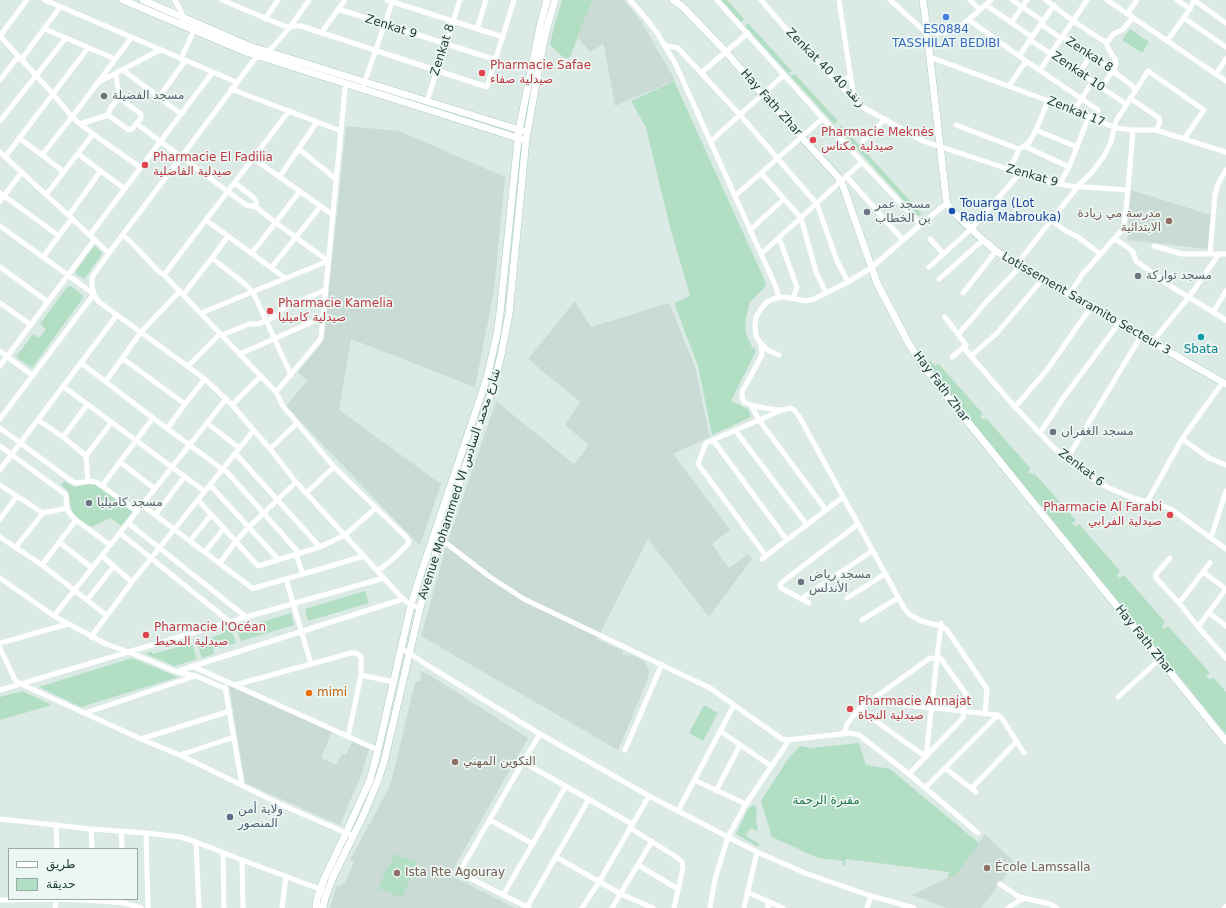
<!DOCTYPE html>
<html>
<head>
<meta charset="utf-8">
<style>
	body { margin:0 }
	#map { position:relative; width:1226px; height:908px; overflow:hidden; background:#dceae5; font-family:"DejaVu Sans","Noto Sans Arabic",sans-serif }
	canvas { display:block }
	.legend { position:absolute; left:8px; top:848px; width:130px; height:52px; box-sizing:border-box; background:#ecf7f3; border:1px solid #99aba7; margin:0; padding:5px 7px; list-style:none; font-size:12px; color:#1d3a36 }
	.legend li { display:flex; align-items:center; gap:8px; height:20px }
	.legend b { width:20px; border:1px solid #99aba7 }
</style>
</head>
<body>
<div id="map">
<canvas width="1226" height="908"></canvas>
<ul class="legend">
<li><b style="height:5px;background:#fff"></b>طريق</li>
<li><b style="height:11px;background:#b2dec4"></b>حديقة</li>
</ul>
</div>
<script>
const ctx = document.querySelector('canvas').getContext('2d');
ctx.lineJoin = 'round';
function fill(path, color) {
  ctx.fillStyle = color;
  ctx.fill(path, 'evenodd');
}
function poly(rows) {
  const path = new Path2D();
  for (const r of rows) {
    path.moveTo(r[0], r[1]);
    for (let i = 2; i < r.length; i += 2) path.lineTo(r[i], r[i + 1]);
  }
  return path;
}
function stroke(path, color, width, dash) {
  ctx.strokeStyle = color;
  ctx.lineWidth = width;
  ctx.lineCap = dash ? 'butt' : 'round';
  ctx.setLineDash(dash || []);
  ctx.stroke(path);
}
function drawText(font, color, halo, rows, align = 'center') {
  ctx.font = font + ' "DejaVu Sans","Noto Sans Arabic",sans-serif';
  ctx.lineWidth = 3.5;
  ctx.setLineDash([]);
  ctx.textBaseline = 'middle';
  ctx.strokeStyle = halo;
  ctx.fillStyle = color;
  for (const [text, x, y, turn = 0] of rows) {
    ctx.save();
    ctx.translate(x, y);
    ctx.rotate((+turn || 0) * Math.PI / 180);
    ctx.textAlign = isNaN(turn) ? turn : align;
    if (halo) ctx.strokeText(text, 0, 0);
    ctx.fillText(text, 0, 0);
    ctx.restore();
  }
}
fill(poly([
	[593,0,624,0,642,23,675,80,615,106,604,45,603,44,590,52,578,38,587,13],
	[346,126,399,131,505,177,494,291,475,387,351,339,339,410,441,484,420,546,286,406,307,381,298,372,321,344,324,337],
	[1131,190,1211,215,1208,249,1127,240],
	[575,301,591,327,669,303,695,367,710,437,673,454,730,530,712,544,729,568,748,554,752,559,709,617,648,539,597,639,622,650,623,654,629,656,631,655,641,659,645,662,649,670,648,679,618,750,421,636,446,547,496,401,574,464,589,445,565,425,580,402,528,359],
	[421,671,428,674,528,738,450,875,515,908,330,908,337,885,340,887,342,883,344,884,354,862,350,860,390,786,415,683,417,681,420,681,422,675,420,674],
	[229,686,332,732,321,758,336,765,342,754,346,755,352,742,369,749,362,773,340,825,245,783],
	[985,834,1015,863,1002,881,1000,880,996,886,997,887,981,908,947,908,912,895,958,873]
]), '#cadad5');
fill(poly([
	[562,0,593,0,587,13,571,55,568,58,564,58,550,45,554,27],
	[721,0,727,0,744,19,741,22,745,26,748,23,792,71,789,73,791,76,795,74,838,121,834,124,838,128,841,125,922,214,919,216,917,215],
	[1130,29,1149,42,1142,53,1122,40],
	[674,81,766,283,764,288,750,302,746,317,745,331,752,347,756,351,731,401,748,409,751,417,712,435,698,366,674,303,686,298,690,295,670,227,646,128,631,101],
	[94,246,102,252,102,254,84,279,76,274,76,271],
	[71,286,82,295,83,298,32,368,16,357,33,334,39,338,46,329,40,324,67,287],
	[930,360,935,366,938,363,983,414,980,417,983,420,986,418,1031,469,1028,472,1029,474,1031,473,1032,475,1034,473,1076,520,1072,523,1076,527,1079,524,1120,571,1117,575,1120,578,1124,575,1165,622,1162,626,1164,629,1168,626,1210,673,1206,676,1210,680,1213,677,1226,692,1226,734,937,378,928,365],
	[64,481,74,487,89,484,95,485,100,487,132,512,121,526,111,518,91,527,77,518,73,513,71,508,69,493,67,490,61,485],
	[365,591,369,603,308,621,305,609],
	[291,613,294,625,241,641,236,627,248,623,249,626],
	[231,628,236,643,213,650,214,654,202,658,197,642,222,634,222,631],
	[192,643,197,659,175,666,146,654,146,653,152,652,153,654],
	[132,658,178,677,81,707,39,687],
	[22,691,52,705,0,720,0,697],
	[704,705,718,713,703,741,689,733],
	[859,743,866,765,890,769,979,843,958,873,948,878,949,872,846,859,844,866,842,865,843,861,818,858,772,837,761,801,788,759,800,746,811,748],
	[754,805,757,807,756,820,758,831,750,828,746,836,759,844,758,847,736,834,748,809],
	[395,854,417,863,402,898,378,888,387,868,388,868]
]), '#b2dec4');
const secondary = poly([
	[123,0,246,52,521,139],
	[143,0,249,46,523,131],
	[673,0,682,6,726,52,763,95,838,177,843,186,877,283,909,344,925,369,1226,741],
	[923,0,927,32,946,198,947,204,952,211,983,240,996,251,1016,265,1226,384],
	[316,908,317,899,324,879,346,833,370,780,378,750,411,605,420,576,487,378,497,334,500,313,519,130,541,22,547,0],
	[323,908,325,898,333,877,363,816,378,780,384,762,420,608,428,578,440,539,489,399,495,379,501,355,509,314,526,139,543,45,548,24,555,0],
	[1225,908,1226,907]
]);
stroke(secondary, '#aecbc4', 8);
stroke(poly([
	[45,0,236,82],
	[175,0,184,18,181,25],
	[222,0,284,26,290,27,296,26,301,26,487,87,514,0],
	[387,0,503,37],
	[630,0,648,21,657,33,675,63,776,287,779,298],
	[717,0,862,162,921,225],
	[761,0,787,30,859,105,923,141,1008,169,1021,172,1049,182,1070,186,1128,190],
	[839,0,854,99],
	[890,0,922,29,927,32,941,33,953,31,958,29,991,0],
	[970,0,980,10],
	[1012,0,1043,21],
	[1046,0,1073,21,1102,40,1106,42,1109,40,1113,34,1122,30,1133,18],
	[1107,0,1226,81],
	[1177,0,1190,9],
	[986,5,1032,37],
	[338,9,496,60],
	[1127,14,1137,0],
	[1184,18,1226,47],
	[265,19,278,0],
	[969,20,1026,61,1098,110],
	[1011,23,1027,0],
	[1041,24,1059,37,1064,38,1091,55,1113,71,1136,89],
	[45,29,115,59],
	[477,29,486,0],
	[321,33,345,0],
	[0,36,53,94,72,117,93,134,141,168],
	[0,36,27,0],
	[1030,40,1126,104],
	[1167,41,1190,9,1194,0,1226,23],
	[665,45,678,48,740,115,817,204,837,261,848,282],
	[1019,56,1054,5],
	[930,57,1089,116,1115,128,1133,130,1156,130,1226,152],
	[181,59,197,23],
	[21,60,60,7],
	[123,70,181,114],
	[1040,70,1087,0],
	[701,73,748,33],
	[1079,73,1091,55],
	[1216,74,1226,59],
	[0,80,18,57],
	[836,81,843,81,850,76],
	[97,83,160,50],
	[364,84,393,0],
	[1009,86,1026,61],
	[1101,88,1114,69,1116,64,1115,59,1109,50,1106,42],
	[231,89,341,131],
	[159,97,185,61],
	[1130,98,1159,118,1160,122,1156,130],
	[427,101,460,0],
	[1074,111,1092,82],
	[108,115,129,130,132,129,141,118,141,114,119,98],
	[0,121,65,39],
	[80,124,108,115,111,107,119,98,116,74],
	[137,124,246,205,256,207],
	[956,125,1019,149],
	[1036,130,1077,147],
	[19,138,42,155],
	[711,141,784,75],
	[863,141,885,119],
	[1024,146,1069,167],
	[299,149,336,179],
	[0,152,109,253],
	[78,154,125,189],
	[5,157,88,48],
	[253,158,333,215],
	[1008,169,1014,161,1019,149,1029,143,1036,130,1048,101],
	[64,172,42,155,72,117,131,38],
	[761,173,801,218,816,272,826,293],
	[280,176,317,122],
	[846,176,903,240],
	[235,183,254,198,256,202,256,207,275,222,328,261],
	[1060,184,1069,167,1089,116],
	[0,193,59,236],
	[46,195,93,134],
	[735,196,823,118],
	[0,201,22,172],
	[69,215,100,172],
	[929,218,942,207,947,204],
	[206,220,285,278],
	[1051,220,1066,231,1078,237,1100,254],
	[0,226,94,294,98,301,106,307,205,379,232,405,270,449,296,482,403,599,411,605,420,608],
	[750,230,784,199],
	[90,235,212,73],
	[123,235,133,244,157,270,164,275,276,392,283,406,334,467,407,538,409,542,408,544,395,557,378,571],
	[228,236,212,258,245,284,253,292,291,375],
	[779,238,797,287,793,298],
	[930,239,944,254],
	[1115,239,1130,249,1133,252,1136,261,1172,287,1226,320],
	[1154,246,1182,254,1226,254],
	[252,253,300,191],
	[761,254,862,162],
	[1210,254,1215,194,1219,182,1226,170],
	[43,257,72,218],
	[1016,265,1079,185,1092,172,1104,156,1111,142,1116,121,1148,71,1204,110,1184,139],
	[0,267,48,302],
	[929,267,971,229,1021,172],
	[271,268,321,206],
	[164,275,289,111],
	[939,279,983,240],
	[963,293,996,251],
	[94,294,92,285,92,277,109,253,254,60,273,47,290,27,309,0],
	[183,295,212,258],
	[1069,295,1082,275,1122,230,1124,226,1128,190,1133,130],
	[0,303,31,325],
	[1213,312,1226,291],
	[201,313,328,261],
	[945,317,966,345,952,357],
	[958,334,971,320,986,302,1020,267],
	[222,335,249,324,258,324,277,316,282,309,325,290],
	[1152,342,1189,297,1219,254],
	[761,344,769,351,779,355],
	[963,347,1015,407,1053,447,1072,463,1090,477,1109,488,1133,498,1147,502,1161,505,1171,509,1226,549],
	[0,351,33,376],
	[240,354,323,317],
	[971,356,997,333,1042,280],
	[122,358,185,404],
	[81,363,153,418,222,469,227,472,299,553],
	[0,366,95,239],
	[188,366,220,334],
	[106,381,141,332,180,291],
	[64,387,204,491],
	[276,392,319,341,321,338,345,89,347,84],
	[232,405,261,376],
	[751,405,759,420,826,510],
	[1015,407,1047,370,1091,307],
	[780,410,764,408,751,405,744,402,742,397,742,392,762,355,761,344,756,336,755,326,756,317,761,309,767,302,775,298,784,297,806,301,814,299,848,282,871,268,927,219],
	[0,419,94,294],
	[38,420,63,437,86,456,88,481],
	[207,423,239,448],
	[0,428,73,482,77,483,90,481,96,482,137,511],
	[167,429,185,404,205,379],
	[735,430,807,525],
	[1040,433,1064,397,1119,323],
	[63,437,87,405],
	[1182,439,1209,458,1226,465],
	[713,440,787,540],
	[0,446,65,494,66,496,67,509,71,515,76,520,110,545],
	[270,449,297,423],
	[235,453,320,547],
	[86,456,111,423],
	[1067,459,1141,336],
	[120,462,155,489],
	[0,470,117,315],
	[0,485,43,513,67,508],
	[210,485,278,559],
	[102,486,153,418],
	[306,493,334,467],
	[198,500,258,566,320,547,345,535,376,508],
	[1147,502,1182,439,1223,382],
	[142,505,252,588,255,588,286,579,364,556],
	[155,515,185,476],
	[0,519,17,496],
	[128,523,246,617],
	[120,533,230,622],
	[0,537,42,565,106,615],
	[437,537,446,543,490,577,524,599,710,688,782,739,788,740,850,733,859,735,909,774,978,833],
	[1211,538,1226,491],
	[190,541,211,515],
	[59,542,92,568],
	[15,548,43,513],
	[205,552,224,528],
	[296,555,303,574],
	[102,556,132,582],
	[766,556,698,464,706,443,782,410,790,408,794,410,799,416,904,608,909,614,921,621,941,626,947,630,987,689,985,713],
	[1170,558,1156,574,1156,578,1179,603,1198,627,1226,658],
	[762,559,843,497],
	[220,563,236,541,248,528,296,482],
	[42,565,76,520],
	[1203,572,1226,589],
	[0,578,54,616,106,644,129,652,177,672,196,676,226,689],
	[286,579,311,664],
	[847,598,885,574],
	[801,599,872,551],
	[87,600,114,566],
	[809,603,781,588,780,586,781,583,858,524],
	[1179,603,1210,563],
	[1209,613,1226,626],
	[54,616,226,399],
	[862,620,898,598],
	[1198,627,1226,589],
	[91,637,132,582,254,430],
	[0,643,68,624],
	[0,648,15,680,21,684,141,739,180,755,280,804,353,836],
	[401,648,435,670,540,734,649,796,757,852,805,873,871,896,914,908],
	[192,666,378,750],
	[178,671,403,599],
	[361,675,394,682],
	[235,685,351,653,356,653,361,657,361,675,348,737],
	[225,687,242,785],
	[0,690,246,617,384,578],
	[1118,697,1160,659],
	[869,701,998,715,1001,717,1024,753],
	[859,709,926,757,941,623],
	[85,713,195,676],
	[720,731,771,766],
	[844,734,847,724,859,709,930,658,941,659,966,694,963,718,909,774],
	[141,739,230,711],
	[625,750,662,664],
	[180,755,234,737],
	[523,762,540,734],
	[945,768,976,792],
	[694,780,746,804],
	[925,788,998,715],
	[972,788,1017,741],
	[716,791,740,745],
	[678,811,734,705],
	[0,819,91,829,146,833,180,837,196,842,242,860,322,890],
	[490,820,533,844],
	[56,825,57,849],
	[630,828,678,858,682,862,683,868,674,908],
	[91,829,92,849],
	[121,831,122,849],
	[146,833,148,908],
	[196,842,199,908],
	[223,853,224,908],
	[556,857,621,894,653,908],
	[242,860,243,908],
	[638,865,678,889],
	[1000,884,1019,897,1050,904,1057,908],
	[747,892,783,908],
	[503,895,566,786],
	[0,900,56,899,102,901,124,903,141,908],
	[527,907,589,799],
	[55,908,56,899],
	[282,908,286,876],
	[529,908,462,874,460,871,523,762,632,824],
	[582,908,599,882,649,796],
	[612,908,652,841],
	[710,908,715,879,728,837,746,804,786,745,788,740],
	[744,908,757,852],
	[768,908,768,901],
	[867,908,871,896],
	[1008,908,1020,900,1024,899]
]), '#fff', 5);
stroke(secondary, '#fff', 7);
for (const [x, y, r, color] of [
	[946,17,4,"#3f7fe0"],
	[482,73,4,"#e0444e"],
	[104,96,4,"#6b7280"],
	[813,140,4,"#e0444e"],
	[145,165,4,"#e0444e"],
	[952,211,4,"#1a4fb4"],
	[867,212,4,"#6b7280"],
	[1169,221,4,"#8d6e63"],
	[1138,276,4,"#6b7280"],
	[270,311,4,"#e0444e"],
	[1201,337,4,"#0f9aa8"],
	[1053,432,4,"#6b7280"],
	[89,503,4,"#6b7280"],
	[1170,515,4,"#e0444e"],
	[801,582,4,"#6b7280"],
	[146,635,4,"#e0444e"],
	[309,693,4,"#e8710a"],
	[850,709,4,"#e0444e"],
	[455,762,4,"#8d6e63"],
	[230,817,4,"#5c6f8a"],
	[987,868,4,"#8d6e63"],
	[397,873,4,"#8d6e63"]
]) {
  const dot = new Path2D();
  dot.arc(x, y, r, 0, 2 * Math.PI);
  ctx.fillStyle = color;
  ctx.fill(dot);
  stroke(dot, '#ecf7f3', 1.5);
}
drawText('12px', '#1d3a36', '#ecf7f3', [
	["Zenkat 9",391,27,18],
	["Zenkat 8",443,50,-72],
	["Zenkat 8",1089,55,33],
	["Zenkat 40 زنقة 40",825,68,45],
	["Zenkat 10",1078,72,34],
	["Hay Fath Zhar",771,103,48],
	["Zenkat 17",1076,112,22],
	["Zenkat 9",1032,176,16],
	["Lotissement Saramito Secteur 3",1086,304,30],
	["Hay Fath Zhar",941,387,53],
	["Zenkat 6",1081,468,37],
	["Avenue Mohammed VI شارع محمد السادس",460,484,-72],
	["Hay Fath Zhar",1144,640,51]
]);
drawText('12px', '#366cbe', '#ecf7f3', [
	["ES0884",946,30],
	["TASSHILAT BEDIBI",946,44]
]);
drawText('12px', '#be3a42', '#ecf7f3', [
	["Pharmacie Safae",490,66],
	["صيدلية صفاء",490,80],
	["Pharmacie Meknès",821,133],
	["صيدلية مكناس",821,147],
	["Pharmacie El Fadilia",153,158],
	["صيدلية الفاضلية",153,172],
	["Pharmacie Kamelia",278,304],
	["صيدلية كاميليا",278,318],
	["Pharmacie Al Farabi",1162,508,"right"],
	["صيدلية الفرابي",1162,522,"right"],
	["Pharmacie l'Océan",154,628],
	["صيدلية المحيط",154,642],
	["Pharmacie Annajat",858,702],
	["صيدلية النجاة",858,716]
], 'left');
drawText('12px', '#5b616d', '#ecf7f3', [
	["مسجد الفضيلة",112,96],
	["مسجد عمر",875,205],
	["بن الخطاب",875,219],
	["مسجد تواركة",1146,276],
	["مسجد الغفران",1061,432],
	["مسجد كاميليا",97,503],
	["مسجد رياض",809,575],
	["الأندلس",809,589]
], 'left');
drawText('12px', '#164399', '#ecf7f3', [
	["Touarga (Lot",960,204],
	["Radia Mabrouka)",960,218]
], 'left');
drawText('12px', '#785e54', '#ecf7f3', [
	["مدرسة مي زيادة",1161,214,"right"],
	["الابتدائية",1161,228,"right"],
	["التكوين المهني",463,762],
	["École Lamssalla",995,868],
	["Ista Rte Agouray",405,873]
], 'left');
drawText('12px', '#0d838f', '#ecf7f3', [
	["Sbata",1201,350]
]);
drawText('12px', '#c56008', '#ecf7f3', [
	["mimi",317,693]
], 'left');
drawText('12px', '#24744d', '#ecf7f3', [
	["مقبرة الرحمة",826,801]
]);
drawText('12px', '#4e5e75', '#ecf7f3', [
	["ولاية أمن",238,810],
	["المنصور",238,824]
], 'left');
</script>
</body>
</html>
